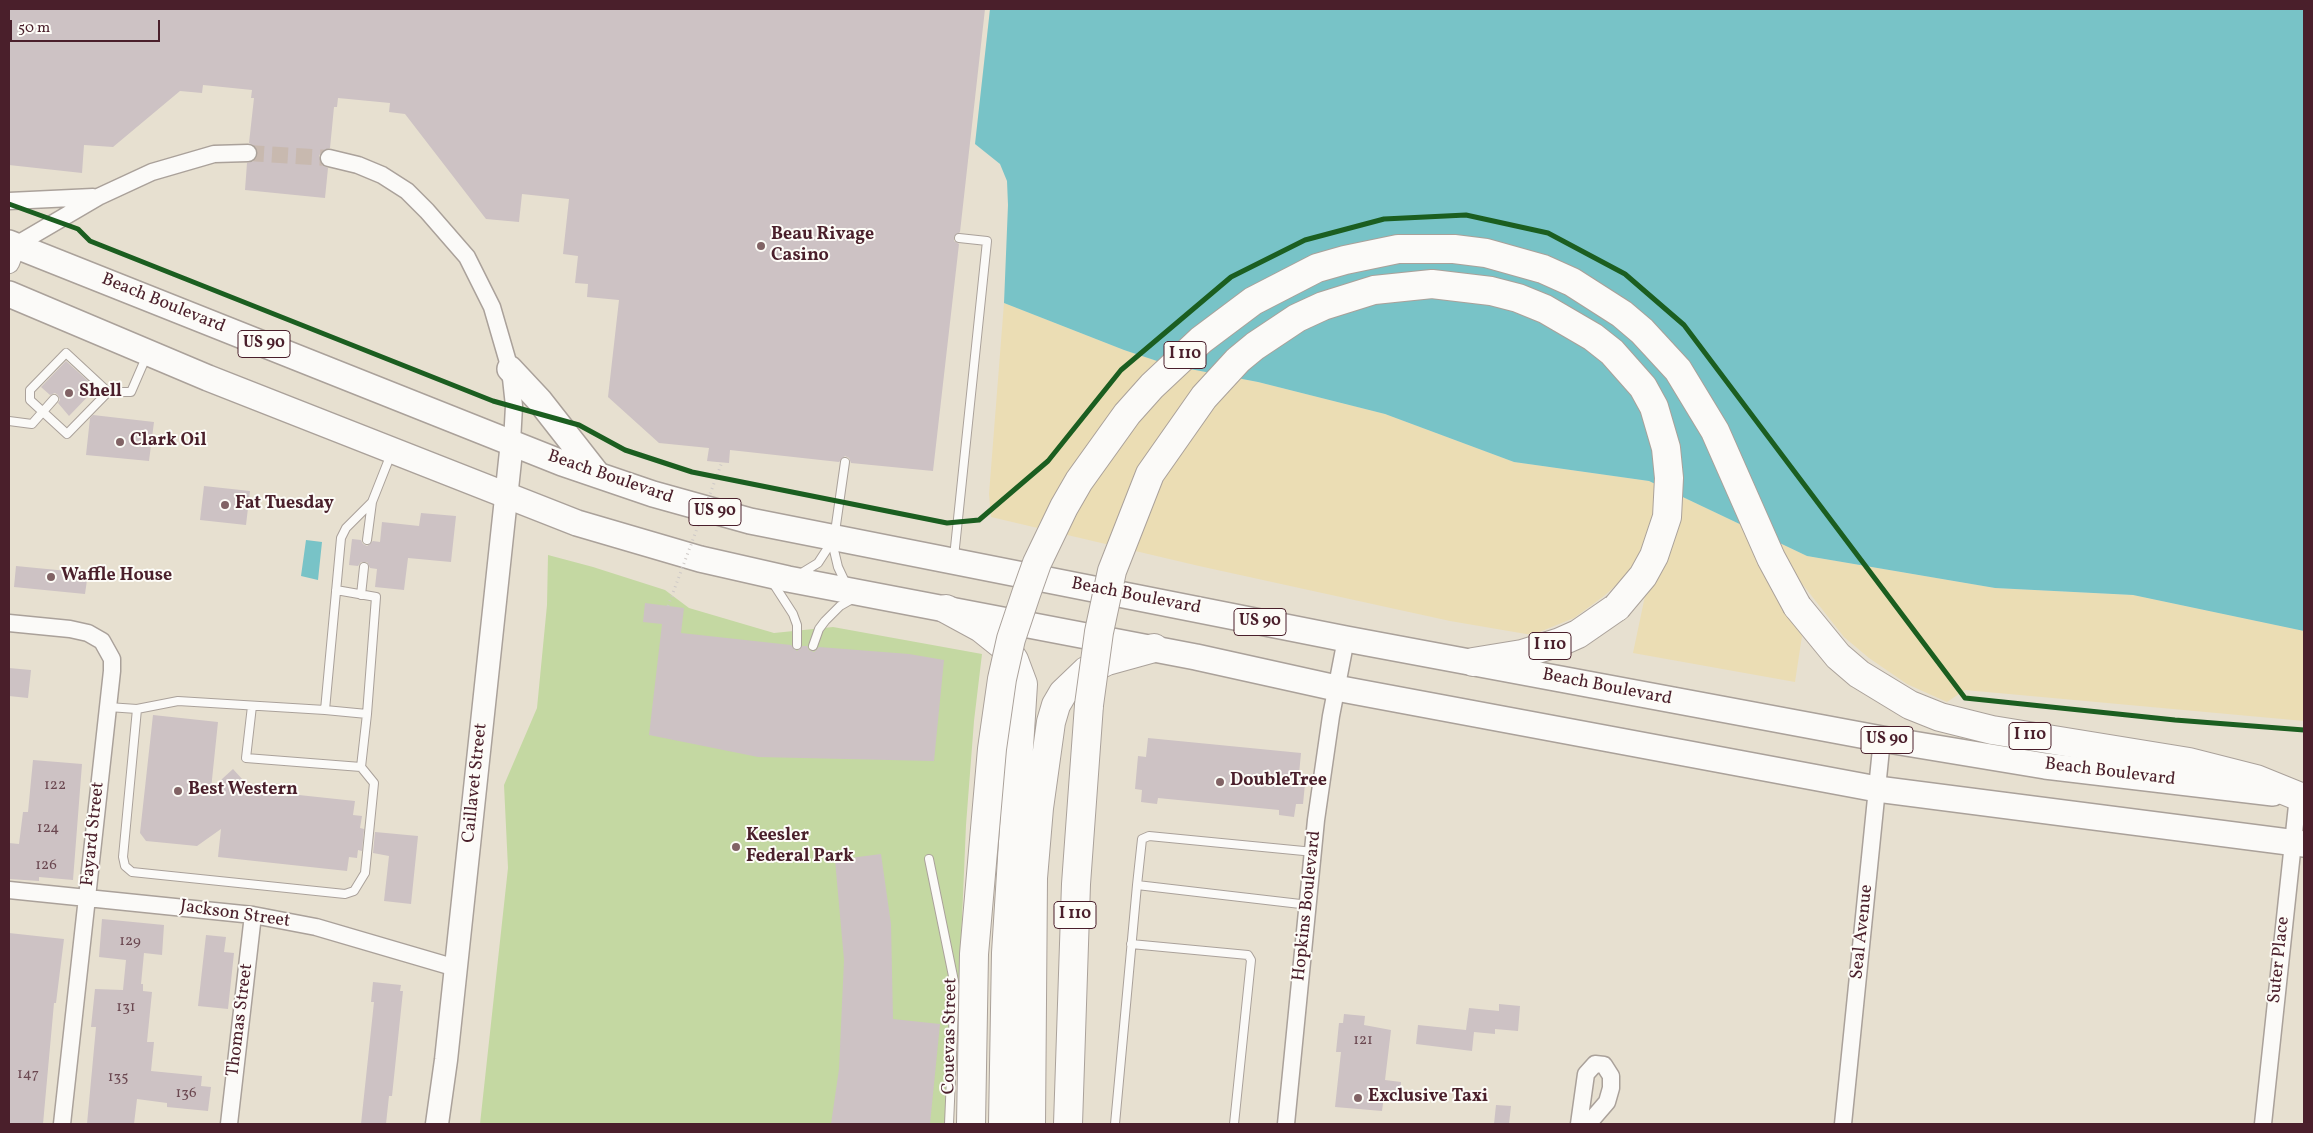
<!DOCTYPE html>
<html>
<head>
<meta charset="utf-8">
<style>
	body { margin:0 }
	#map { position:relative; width:2313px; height:1133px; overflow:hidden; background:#e7e0d0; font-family:Vollkorn,serif }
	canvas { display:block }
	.frame { position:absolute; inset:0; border:10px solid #4a1f2b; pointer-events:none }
	.scale { position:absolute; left:10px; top:20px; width:150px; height:22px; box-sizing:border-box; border:2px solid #4a1f2b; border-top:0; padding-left:6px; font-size:15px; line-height:18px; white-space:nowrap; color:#4a1f2b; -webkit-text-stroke:4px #fdfcf7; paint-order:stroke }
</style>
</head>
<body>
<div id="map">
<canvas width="2313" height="1133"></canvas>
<div class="frame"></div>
<div class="scale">50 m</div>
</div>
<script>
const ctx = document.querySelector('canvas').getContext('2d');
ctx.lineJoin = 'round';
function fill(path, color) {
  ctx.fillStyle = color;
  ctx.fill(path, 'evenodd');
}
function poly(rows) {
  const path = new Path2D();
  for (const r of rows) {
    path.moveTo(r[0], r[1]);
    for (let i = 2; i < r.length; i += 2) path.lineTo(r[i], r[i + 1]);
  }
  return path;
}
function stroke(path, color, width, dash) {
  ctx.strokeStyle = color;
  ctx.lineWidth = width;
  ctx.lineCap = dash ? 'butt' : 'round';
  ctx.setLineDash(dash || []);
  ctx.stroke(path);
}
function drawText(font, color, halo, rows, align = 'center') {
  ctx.font = font + ' Vollkorn,serif';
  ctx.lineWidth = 4;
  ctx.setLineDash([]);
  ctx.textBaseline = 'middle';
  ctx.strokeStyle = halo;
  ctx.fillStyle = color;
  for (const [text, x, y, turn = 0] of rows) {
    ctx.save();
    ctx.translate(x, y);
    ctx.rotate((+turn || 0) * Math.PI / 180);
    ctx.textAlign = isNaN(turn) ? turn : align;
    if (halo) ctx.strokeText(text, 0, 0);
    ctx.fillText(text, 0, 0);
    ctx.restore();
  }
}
fill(poly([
	[548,555,593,567,665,590,689,608,774,633,833,627,982,654,974,721,966,825,955,1082,950,1124,480,1124,508,868,504,785,537,708,547,605]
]), '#c4d8a2');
fill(poly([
	[1004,303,1124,350,1169,365,1258,382,1385,414,1514,462,1649,481,1807,556,1995,588,2133,595,2304,631,2304,721,1965,690,1947,702,1907,684,1869,658,1844,637,1803,585,1787,613,1802,636,1795,682,1633,653,1645,596,1623,579,1604,596,1574,618,1532,635,1450,621,1199,566,991,517,989,494]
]), '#ebddb4');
fill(poly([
	[990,9,2304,9,2304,631,2133,595,1995,588,1807,556,1649,481,1514,462,1385,414,1258,382,1169,365,1124,350,1004,303,1008,205,1007,181,1000,164,975,144],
	[306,540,322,542,318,580,301,576]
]), '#78c3c7');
fill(poly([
	[9,9,985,9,960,232,954,237,954,241,959,244,933,471,851,463,849,458,845,456,839,462,730,450,729,463,717,462,707,461,709,448,659,443,608,397,619,300,587,297,588,284,575,283,578,256,563,254,569,199,522,194,519,222,486,219,405,114,389,112,390,103,338,98,337,107,334,107,330,148,322,151,319,156,322,165,328,168,325,198,245,190,247,163,254,161,258,153,256,147,249,143,254,98,251,98,252,90,203,85,202,93,180,91,113,147,84,145,82,173,9,165],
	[66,361,96,388,69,416,58,403,60,400,58,395,55,393,50,395,41,387],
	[93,415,154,422,149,461,86,455,90,418],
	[204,486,250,491,246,525,200,520],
	[421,513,456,516,451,562,408,558,404,590,375,587,377,569,370,568,367,562,361,562,358,566,349,565,352,539,361,540,363,544,367,546,373,541,380,542,382,522,419,526],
	[16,566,88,573,85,594,14,587],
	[645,603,684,608,681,633,791,645,797,651,802,646,807,646,809,650,814,652,819,647,909,654,944,660,934,761,758,757,649,735,662,624,643,622],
	[9,668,31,670,28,698,9,696],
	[153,715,218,722,211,789,233,769,252,790,355,801,353,815,362,816,360,828,364,829,362,851,358,850,357,858,349,857,347,871,218,857,221,829,197,846,146,841,140,833],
	[1148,738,1301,753,1299,774,1306,774,1303,804,1296,804,1294,817,1279,815,1279,810,1158,798,1157,804,1141,802,1142,790,1135,789,1138,756,1146,757],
	[33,760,82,764,73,880,39,877,39,881,9,879,9,843,19,844,23,812,28,812],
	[375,832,418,836,411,904,384,901,389,856,373,853],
	[881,854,891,924,893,1019,940,1024,930,1124,831,1124,839,1069,844,960,835,860],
	[102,919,164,925,162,955,144,953,141,984,143,984,143,991,152,992,147,1042,154,1042,151,1071,202,1076,201,1086,211,1087,208,1111,167,1107,167,1103,137,1099,134,1124,87,1124,96,1027,91,1027,95,989,123,990,126,960,99,957],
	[9,933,64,939,56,1003,54,1003,43,1124,9,1124],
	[206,935,226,937,224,952,234,953,228,1009,198,1006],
	[373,982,401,985,400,991,403,991,392,1096,389,1096,386,1124,361,1124,374,1002,371,1002],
	[1499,1004,1520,1006,1518,1031,1495,1029,1495,1034,1474,1032,1472,1051,1416,1044,1418,1025,1466,1030,1469,1008,1499,1011],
	[1344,1014,1365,1016,1364,1025,1391,1030,1385,1080,1401,1082,1400,1098,1384,1096,1382,1111,1335,1107,1341,1052,1336,1052,1339,1023,1343,1023],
	[1496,1105,1511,1106,1509,1124,1494,1124]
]), '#cdc2c4');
stroke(poly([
	[248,153,329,158]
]), '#c8b9af', 16, [16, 8]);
const service = poly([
	[66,353,108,392,67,434,30,400,30,390,66,353],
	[108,392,131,392,147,355],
	[9,421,32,424,54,399],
	[845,462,833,546,838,567,846,584],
	[367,540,372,502],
	[954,557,987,241,959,238],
	[800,574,818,563,833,540],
	[773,583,793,614,797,625,797,645],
	[336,590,376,597,367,714],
	[361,595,364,567],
	[813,646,819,629,825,621,840,606,854,598],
	[252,706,246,758,361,767],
	[108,707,137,709,178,701,325,710,341,538,346,528,372,502,391,454],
	[137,709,123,857,125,866,132,872,345,894,354,891,365,873,374,783,361,767,367,714,325,710],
	[929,859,955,986,949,1124],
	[1309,905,1137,885,1142,839,1149,836,1314,852],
	[1131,944,1248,955,1251,960,1234,1124],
	[1115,1124,1137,885]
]);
const minor = poly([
	[329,158,358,165,382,175,407,191,427,211,467,257,492,307,510,369,514,406,512,442],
	[9,201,93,197],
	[16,245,98,197,152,172,214,154,248,153],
	[9,623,70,629,88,633,102,641,112,659,112,671,62,1124],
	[9,890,253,915,316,927,456,968],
	[229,1124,253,915],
	[1286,1124,1316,820,1331,716,1346,639],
	[1579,1124,1586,1074,1595,1064,1604,1065,1611,1076,1611,1088,1607,1102,1588,1124],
	[1843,1124,1882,739],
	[2263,1124,2298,796]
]);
const tertiary = poly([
	[9,263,16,245]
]);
const secondary = poly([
	[437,1124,446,1060,512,442]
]);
const primary = poly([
	[9,243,562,463,653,494,750,521,1346,639,1882,739,2045,766,2273,793],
	[9,294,208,378,577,523,700,559,788,579,1196,657,1336,688,1877,789,2304,844],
	[510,369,539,400,597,474]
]);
const motorway = poly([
	[1797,606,1838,656,1859,674,1910,705,1940,717,1992,730,2189,762,2256,779,2298,796],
	[946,609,981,628,1006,648,1014,660,1023,684,1006,953,1003,1124],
	[1473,662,1522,654,1560,642,1578,634,1617,607],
	[1031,1124,1033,878,1039,808,1051,722,1056,705,1063,693,1086,671,1107,661,1154,648],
	[1068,1124,1076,884,1089,705]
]);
stroke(service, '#aaa19a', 10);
stroke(minor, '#aaa19a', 19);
stroke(tertiary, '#aaa19a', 22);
stroke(secondary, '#aaa19a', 25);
stroke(primary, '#aaa19a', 28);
stroke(motorway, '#aaa19a', 30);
stroke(service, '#fbfaf8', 8);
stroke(minor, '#fbfaf8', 16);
stroke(tertiary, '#fbfaf8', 20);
stroke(secondary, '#fbfaf8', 22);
stroke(primary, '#fbfaf8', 25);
stroke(motorway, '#fbfaf8', 28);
const motorwayBridge = poly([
	[1089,705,1099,632,1112,571,1150,474,1204,397,1238,360,1255,346,1297,318,1323,306,1374,290,1432,284,1491,291,1518,298,1545,309,1593,337,1612,352,1643,387,1654,407,1666,448,1669,478,1667,517,1654,556,1643,576,1617,607],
	[971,1124,974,954,992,749,1002,679,1011,639,1026,594,1037,563,1064,507,1079,481,1127,414,1152,386,1201,340,1253,301,1317,268,1345,260,1398,249,1454,249,1486,253,1543,269,1572,282,1622,314,1642,331,1678,370,1715,431,1771,558,1797,606]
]);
stroke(motorwayBridge, '#aaa19a', 30, []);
stroke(poly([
	[668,606,722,462]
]), '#cec9c7', 3, [1, 4]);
stroke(motorwayBridge, '#fbfaf8', 28);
stroke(poly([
	[9,204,78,229,90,241,493,401,579,425,625,450,692,472,947,523,979,520,1048,461,1121,370,1231,277,1305,240,1384,219,1466,215,1548,233,1625,274,1684,325,1965,698,2175,720,2304,730]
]), '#1b5e20', 5);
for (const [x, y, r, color] of [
	[761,246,5,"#816365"],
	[69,393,5,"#816365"],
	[120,442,5,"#816365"],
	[225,505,5,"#816365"],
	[51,577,5,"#816365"],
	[1220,782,5,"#816365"],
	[178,791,5,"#816365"],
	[736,847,5,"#816365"],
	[1358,1098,5,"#816365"]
]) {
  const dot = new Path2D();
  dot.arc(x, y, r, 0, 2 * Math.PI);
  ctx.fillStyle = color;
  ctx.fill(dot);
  stroke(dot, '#fdfcf7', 2);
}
drawText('15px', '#6b4851', null, [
	["122",55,786],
	["124",48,829],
	["126",46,866],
	["129",130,942],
	["131",126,1008],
	["121",1363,1041],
	["147",28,1075],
	["135",118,1078],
	["136",186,1094]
]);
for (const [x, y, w] of [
	[264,344,52],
	[1185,355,42],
	[715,512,52],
	[1260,622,52],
	[1550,646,42],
	[2030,736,42],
	[1887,740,52],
	[1075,915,42]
]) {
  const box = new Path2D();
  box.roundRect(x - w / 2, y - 13.5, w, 27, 4);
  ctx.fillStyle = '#fdfcf7';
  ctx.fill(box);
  stroke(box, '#4a1f2b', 1);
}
drawText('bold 16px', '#4a1f2b', null, [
	["US 90",264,344],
	["I 110",1185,355],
	["US 90",715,512],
	["US 90",1260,622],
	["I 110",1550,646],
	["I 110",2030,736],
	["US 90",1887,740],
	["I 110",1075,915]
]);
drawText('bold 18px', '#4a1f2b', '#fdfcf7', [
	["Beau Rivage",771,236],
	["Casino",771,257],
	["Shell",79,393],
	["Clark Oil",130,442],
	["Fat Tuesday",235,505],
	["Waffle House",61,577],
	["DoubleTree",1230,782],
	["Best Western",188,791],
	["Keesler",746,837],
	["Federal Park",746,858],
	["Exclusive Taxi",1368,1098]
], 'left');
drawText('18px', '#4a1f2b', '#fdfcf7', [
	["Beach Boulevard",163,304,22],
	["Beach Boulevard",610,478,19],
	["Beach Boulevard",1136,597,11],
	["Beach Boulevard",1607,688,11],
	["Beach Boulevard",2110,773,7],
	["Caillavet Street",476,783,-84],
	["Fayard Street",94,834,-84],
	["Hopkins Boulevard",1308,906,-84],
	["Jackson Street",235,915,8],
	["Seal Avenue",1863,932,-84],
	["Suter Place",2280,960,-84],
	["Thomas Street",241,1020,-83],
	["Couevas Street",951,1036,-89]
]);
</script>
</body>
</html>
